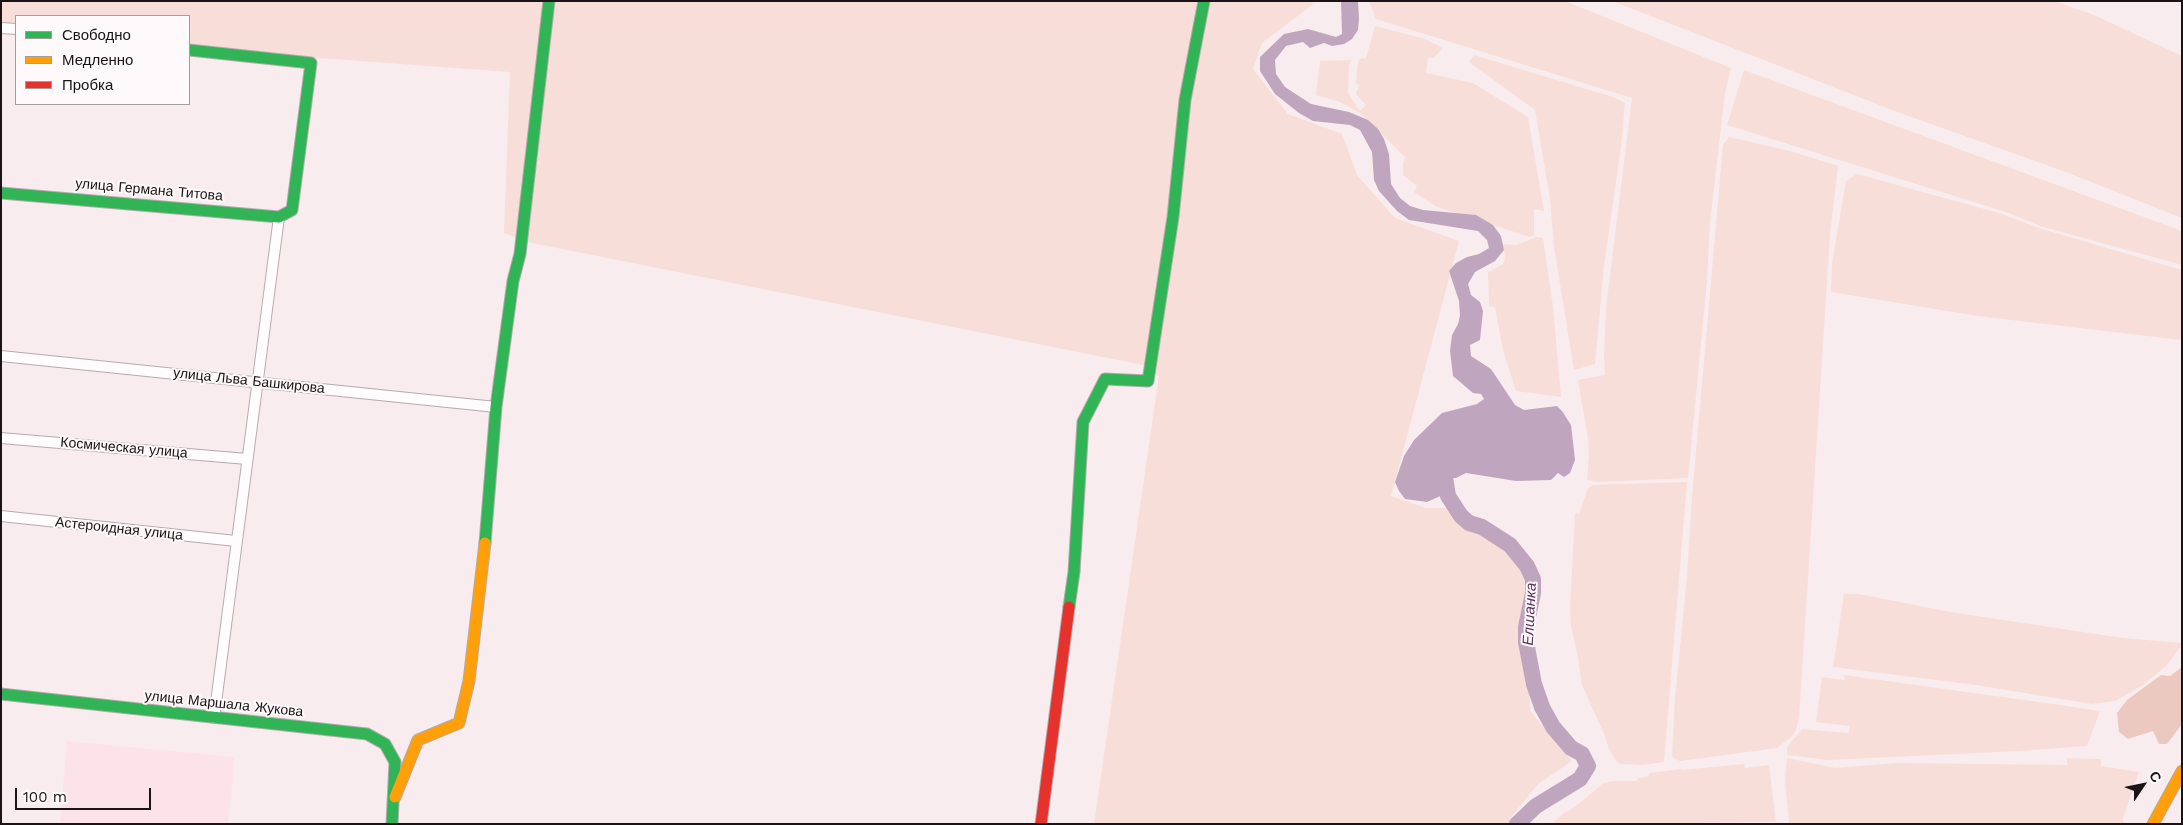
<!DOCTYPE html>
<html>
<head>
<meta charset="utf-8">
<style>
	body { margin:0 }
	#map { position:relative; width:2183px; height:825px; overflow:hidden; background:#f9ecef; font-family:"Work Sans",sans-serif }
	canvas { display:block }
	.frame { position:absolute; inset:0; border:2px solid #1b1315; pointer-events:none }
	.legend { position:absolute; left:15px; top:15px; width:175px; height:90px; box-sizing:border-box; background:#fef9fa; border:1px solid #a39d9e; margin:0; padding:6px 9px; list-style:none; font-size:15px; color:#1b1315 }
	.legend li { display:flex; align-items:center; gap:10px; height:25px }
	.legend b { width:25px; border:1px solid #a39d9e }
	.north { position:absolute; left:2118px; top:760px; width:50px; height:50px; -webkit-text-stroke:4px #fef9fa; paint-order:stroke; rotate:56deg; font-size:14px; font-weight:700; line-height:20px; text-align:center; color:#1b1315 }
	.north::after { content:''; display:block; margin:auto; width:18px; height:22px; background:#1b1315; clip-path:polygon(50% 0,100% 100%,50% 72%,0 100%) }
	.scale { position:absolute; left:15px; top:788px; width:136px; height:22px; box-sizing:border-box; border:2px solid #1b1315; border-top:0; padding-left:6px; font-size:15px; line-height:18px; white-space:nowrap; color:#1b1315; -webkit-text-stroke:4px #fef9fa; paint-order:stroke }
</style>
</head>
<body>
<div id="map">
<canvas width="2183" height="825"></canvas>
<div class="frame"></div>
<ul class="legend">
<li><b style="height:6px;background:#30b455"></b>Свободно</li>
<li><b style="height:6px;background:#ff9f0a"></b>Медленно</li>
<li><b style="height:6px;background:#e5322d"></b>Пробка</li>
</ul>
<div class="north">С</div>
<div class="scale">100 m</div>
</div>
<script>
const ctx = document.querySelector('canvas').getContext('2d');
ctx.lineJoin = 'round';
function fill(path, color) {
  ctx.fillStyle = color;
  ctx.fill(path, 'evenodd');
}
function poly(rows) {
  const path = new Path2D();
  for (const r of rows) {
    path.moveTo(r[0], r[1]);
    for (let i = 2; i < r.length; i += 2) path.lineTo(r[i], r[i + 1]);
  }
  return path;
}
function stroke(path, color, width, dash) {
  ctx.strokeStyle = color;
  ctx.lineWidth = width;
  ctx.lineCap = dash ? 'butt' : 'round';
  ctx.setLineDash(dash || []);
  ctx.stroke(path);
}
function drawText(font, color, halo, rows, align = 'center') {
  ctx.font = font + ' "Work Sans",sans-serif';
  ctx.lineWidth = 4;
  ctx.setLineDash([]);
  ctx.textBaseline = 'middle';
  ctx.strokeStyle = halo;
  ctx.fillStyle = color;
  for (const [text, x, y, turn = 0] of rows) {
    ctx.save();
    ctx.translate(x, y);
    ctx.rotate((+turn || 0) * Math.PI / 180);
    ctx.textAlign = isNaN(turn) ? turn : align;
    if (halo) ctx.strokeText(text, 0, 0);
    ctx.fillText(text, 0, 0);
    ctx.restore();
  }
}
fill(poly([
	[67,741,235,757,228,824,60,824]
]), '#fce3e9');
fill(poly([
	[1,1,1313,1,1312,5,1262,43,1253,69,1288,114,1342,134,1357,175,1395,218,1459,241,1391,496,1426,508,1447,508,1516,558,1528,581,1526,598,1530,711,1572,761,1538,784,1512,816,1510,824,1094,824,1159,376,1143,365,532,243,504,233,510,72,320,58,189,45,189,16,16,16,16,27,1,25],
	[1369,1,1565,1,1731,68,1725,93,1710,222,1707,281,1688,478,1597,482,1587,480,1589,455,1588,438,1578,380,1605,375,1604,355,1606,308,1632,98,1376,19],
	[1612,1,2054,1,2094,15,2182,56,2182,218,2066,172,1900,113],
	[1375,26,1425,39,1443,48,1434,58,1428,58,1426,73,1473,83,1528,117,1544,211,1534,209,1534,235,1530,237,1437,207,1414,192,1417,186,1403,175,1403,162,1406,158,1360,113,1340,102,1316,95,1320,61,1351,60,1349,65,1348,93,1360,111,1366,105,1356,94,1359,85,1356,84,1357,69,1359,59,1366,58],
	[1474,55,1613,97,1625,103,1621,147,1604,266,1595,364,1574,370,1554,247,1550,199,1535,110,1469,62],
	[1744,70,2182,231,2182,265,2040,226,2009,213,1727,125],
	[1729,137,1790,151,1838,166,1830,235,1799,718,1796,730,1792,736,1777,748,1680,761,1673,758,1672,755,1675,698,1687,576,1692,497,1723,145],
	[1857,174,1999,213,2039,228,2182,270,2182,340,1978,316,1831,292,1832,263,1846,181],
	[1536,237,1543,238,1553,307,1561,397,1516,391,1503,350,1495,307,1489,306,1488,272,1504,264,1505,257,1503,244,1517,245],
	[1687,482,1664,762,1642,765,1622,764,1617,762,1609,749,1605,736,1582,685,1578,657,1571,626,1570,608,1575,513,1579,514,1588,488,1592,485],
	[1844,594,1859,594,1950,612,2123,638,2182,643,2182,645,2167,665,2143,685,2115,701,2092,704,1976,685,1833,667],
	[1844,675,2046,703,2100,711,2087,746,2019,751,1828,760,1787,755,1787,747,1802,729,1849,733,1850,726,1816,722,1822,677,1845,680],
	[1787,758,1835,768,1897,763,2067,765,2067,758,2101,759,2101,766,2139,772,2122,821,2128,824,1789,824,1785,780],
	[1744,764,1745,768,1769,765,1776,822,1552,824,1564,813,1570,810,1586,798,1603,783,1613,781,1637,781,1638,778,1647,777,1650,773,1681,769,1682,770]
]), '#f7ded8');
fill(poly([
	[2182,667,2182,724,2167,744,2159,744,2153,731,2128,739,2119,732,2117,713,2127,700,2161,675,2170,676]
]), '#ebc9c1');
fill(poly([
	[1341,1,1358,1,1359,19,1358,30,1352,39,1344,44,1332,46,1324,43,1310,48,1303,42,1286,46,1275,60,1276,74,1285,87,1311,104,1349,112,1368,120,1378,129,1384,139,1389,154,1391,184,1400,198,1410,206,1423,210,1476,215,1493,225,1501,236,1504,250,1495,261,1475,272,1468,284,1471,295,1480,302,1483,311,1480,340,1470,345,1471,356,1491,369,1515,405,1524,410,1557,406,1562,411,1571,425,1575,460,1570,473,1564,477,1558,473,1551,480,1516,481,1466,473,1456,478,1444,478,1442,482,1442,489,1445,494,1427,502,1405,499,1399,491,1395,482,1404,456,1414,440,1442,413,1477,404,1484,399,1481,394,1473,393,1453,376,1450,351,1452,335,1458,324,1460,316,1459,301,1449,271,1456,263,1467,257,1479,254,1489,248,1487,240,1478,231,1409,220,1397,211,1379,191,1374,180,1372,152,1360,130,1350,125,1313,121,1299,113,1275,94,1260,71,1260,57,1284,34,1308,29,1336,37,1342,34]
]), '#c0a5bf');
stroke(poly([
	[1444,458,1442,458,1448,496,1461,516,1469,523,1482,527,1510,545,1527,566,1533,579,1533,593,1526,627,1526,642,1534,684,1542,707,1553,727,1571,748,1582,754,1588,766,1580,779,1536,806,1517,824]
]), '#c0a5bf', 16);
const street = poly([
	[1,28,16,29],
	[1,356,496,407],
	[1,438,247,459],
	[1,516,236,541],
	[214,718,279,217]
]);
const fast = poly([
	[1,193,279,217,292,210,311,63,189,50],
	[485,543,496,407,513,281,520,254,549,1],
	[1069,607,1074,572,1083,422,1105,379,1148,381,1173,217,1185,100,1204,1],
	[1,694,367,734,385,744,395,762,392,824]
]);
const slow = poly([
	[395,797,418,740,459,723,469,681,485,543],
	[2153,824,2182,771]
]);
const jam = poly([
	[1041,824,1069,607]
]);
stroke(street, '#b5abae', 12);
stroke(fast, '#b5abae', 13);
stroke(slow, '#b5abae', 13);
stroke(jam, '#b5abae', 13);
stroke(street, '#fefcfd', 10);
stroke(fast, '#30b455', 11);
stroke(slow, '#ff9f0a', 11);
stroke(jam, '#e5322d', 11);
drawText('14px', '#1b1315', '#fef9fa', [
	["улица Германа Титова",149,190,5],
	["улица Льва Башкирова",249,381,6],
	["Космическая улица",124,448,5],
	["Астероидная улица",119,529,6],
	["улица Маршала Жукова",224,704,6]
]);
drawText('italic 15px', '#5b305f', '#fef9fa', [
	["Елшанка",1530,614,-87]
]);
</script>
</body>
</html>
